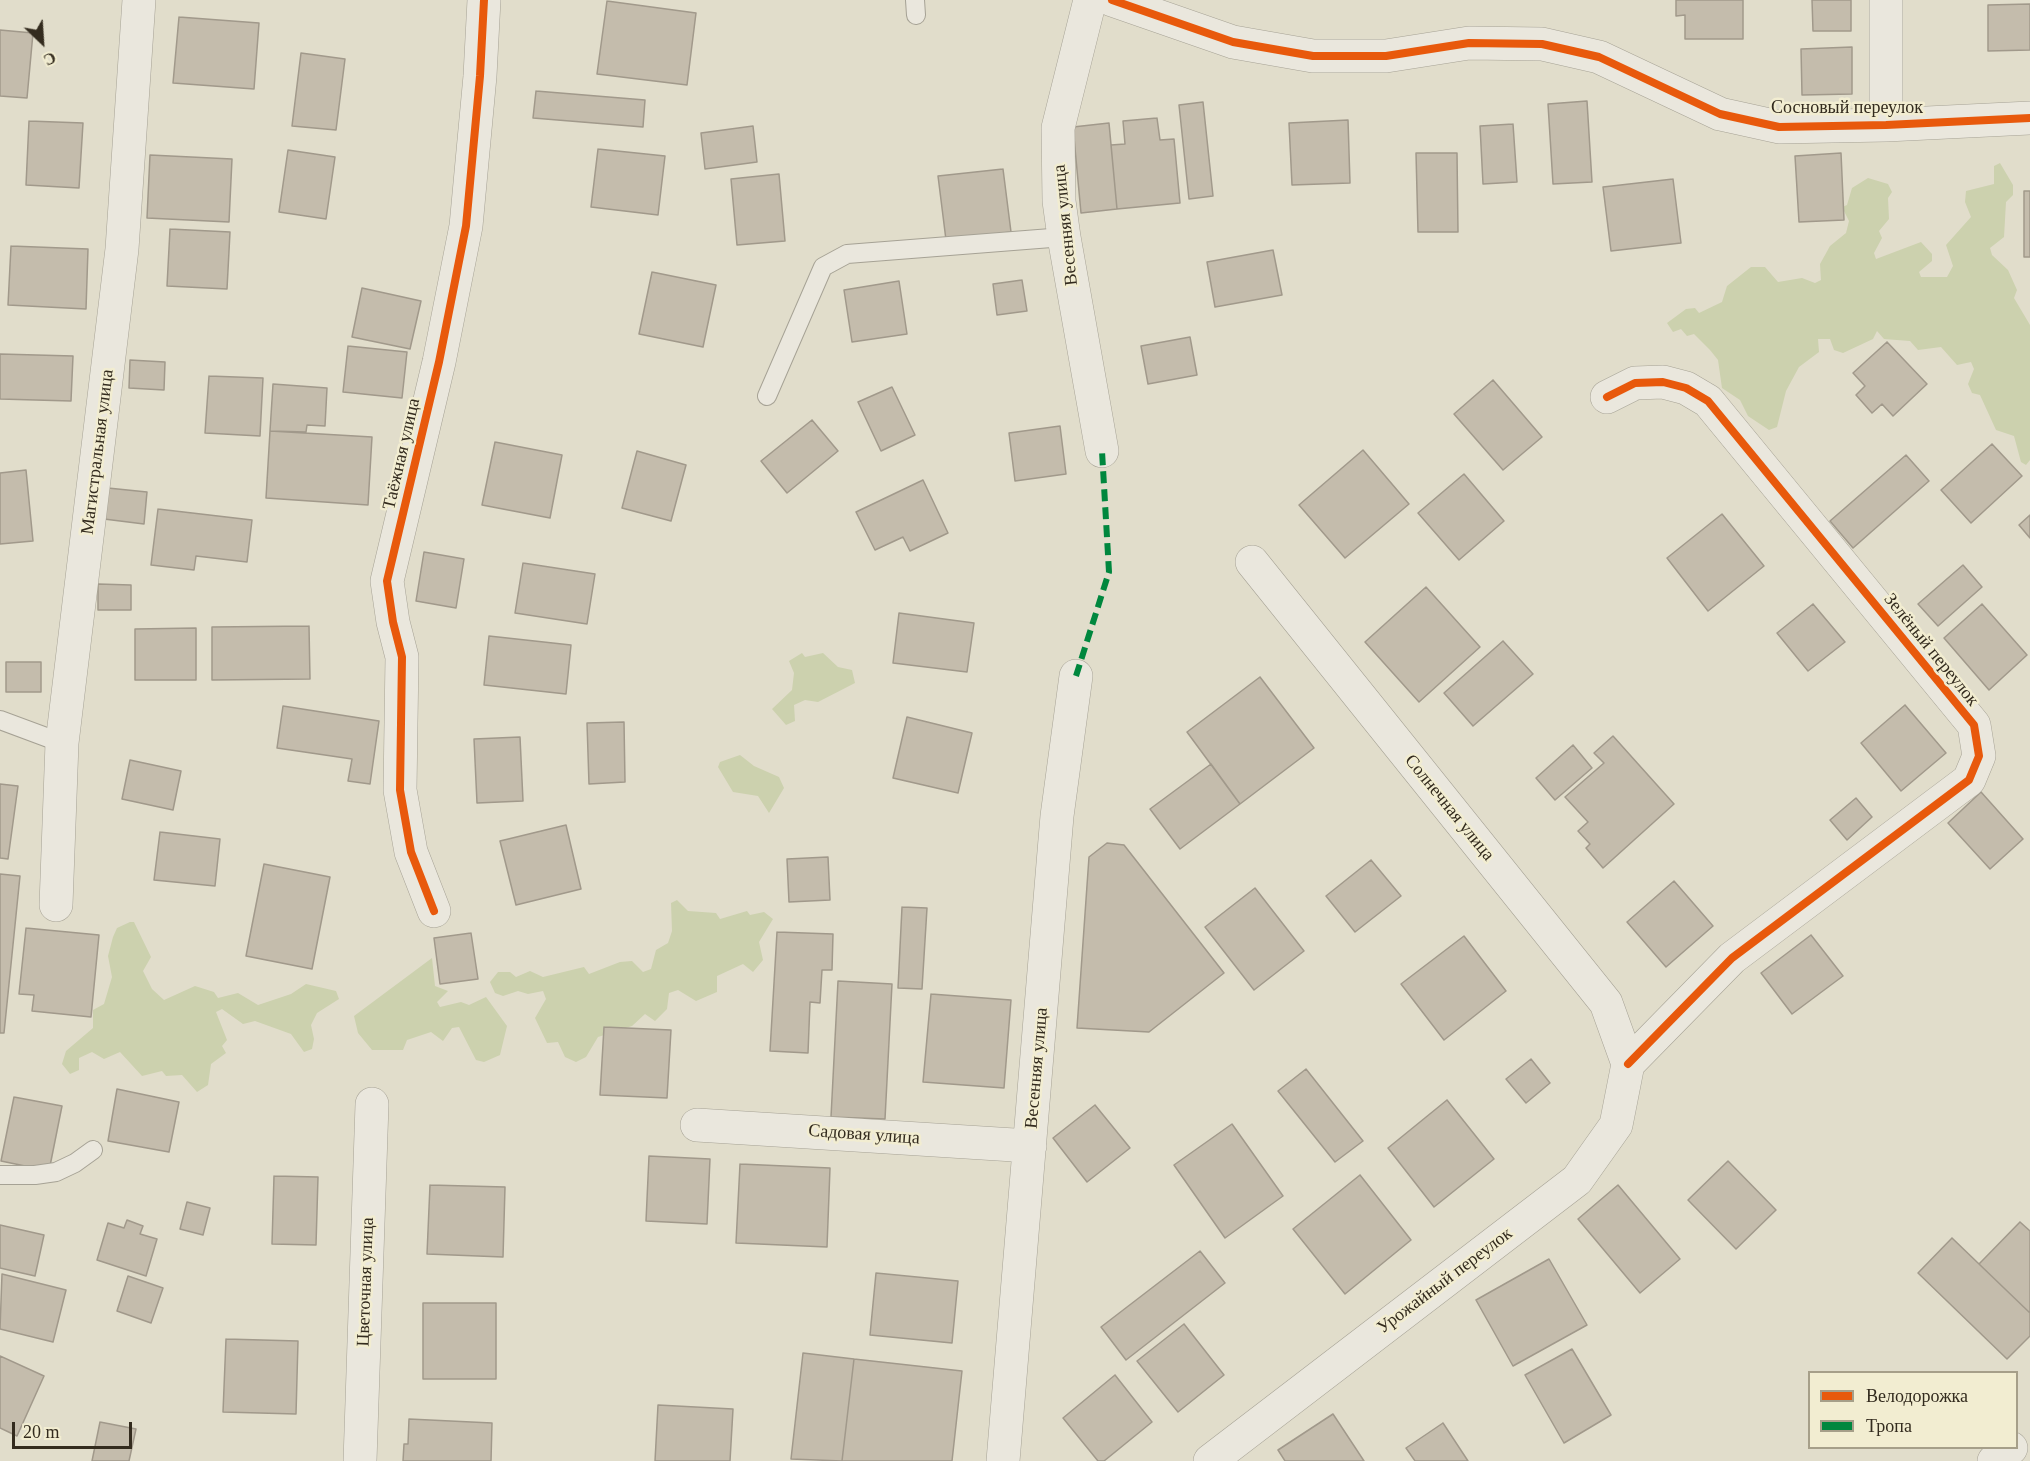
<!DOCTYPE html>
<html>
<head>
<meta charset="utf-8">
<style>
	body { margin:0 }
	#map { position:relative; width:2030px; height:1461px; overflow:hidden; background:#e1ddcb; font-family:Georgia,serif }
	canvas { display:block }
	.legend { position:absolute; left:1808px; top:1371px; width:210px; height:78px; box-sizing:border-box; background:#f2edd1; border:2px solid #a69f89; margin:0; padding:8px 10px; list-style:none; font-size:18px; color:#332b1e }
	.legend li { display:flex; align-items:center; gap:12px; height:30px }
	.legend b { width:30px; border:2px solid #a69f89 }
	.north { position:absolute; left:12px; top:12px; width:60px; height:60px; -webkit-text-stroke:4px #f2edd1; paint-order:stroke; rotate:155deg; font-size:16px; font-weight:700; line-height:24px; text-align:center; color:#332b1e }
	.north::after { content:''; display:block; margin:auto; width:21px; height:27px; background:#332b1e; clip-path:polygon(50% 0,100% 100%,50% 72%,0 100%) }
	.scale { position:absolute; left:12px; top:1422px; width:120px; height:27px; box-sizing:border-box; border:3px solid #332b1e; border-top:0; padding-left:8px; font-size:18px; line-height:21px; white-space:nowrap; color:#332b1e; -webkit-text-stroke:4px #f2edd1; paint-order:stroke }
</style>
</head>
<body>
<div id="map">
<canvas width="2030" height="1461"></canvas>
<ul class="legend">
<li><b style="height:8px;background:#e8590c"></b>Велодорожка</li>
<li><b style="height:8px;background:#00873e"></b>Тропа</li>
</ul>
<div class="north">С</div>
<div class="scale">20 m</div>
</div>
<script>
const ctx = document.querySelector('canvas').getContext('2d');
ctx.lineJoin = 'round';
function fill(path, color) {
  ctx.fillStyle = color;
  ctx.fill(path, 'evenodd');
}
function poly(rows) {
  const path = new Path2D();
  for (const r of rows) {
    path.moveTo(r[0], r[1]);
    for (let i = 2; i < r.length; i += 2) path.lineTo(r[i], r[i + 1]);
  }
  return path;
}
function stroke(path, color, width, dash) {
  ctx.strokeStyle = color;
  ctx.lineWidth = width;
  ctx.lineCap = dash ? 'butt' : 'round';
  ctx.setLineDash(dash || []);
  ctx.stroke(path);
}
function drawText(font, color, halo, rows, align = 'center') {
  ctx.font = font + ' Georgia,serif';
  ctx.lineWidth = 5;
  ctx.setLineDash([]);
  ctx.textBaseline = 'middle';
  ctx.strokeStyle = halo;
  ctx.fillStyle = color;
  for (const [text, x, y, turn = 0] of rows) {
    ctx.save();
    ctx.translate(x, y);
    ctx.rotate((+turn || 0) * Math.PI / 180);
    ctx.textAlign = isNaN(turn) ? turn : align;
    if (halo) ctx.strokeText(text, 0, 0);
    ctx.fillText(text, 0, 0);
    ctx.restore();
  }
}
fill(poly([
	[2000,163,2013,185,2013,195,2006,202,2004,237,1990,248,1992,255,2008,270,2017,290,2014,298,2030,325,2030,460,2026,465,2021,462,2014,436,1996,430,1980,395,1972,393,1968,384,1974,369,1971,362,1957,365,1941,347,1918,350,1910,341,1884,339,1877,331,1873,339,1843,353,1834,350,1830,339,1818,339,1819,352,1799,367,1786,391,1777,427,1769,430,1748,416,1740,400,1722,388,1718,360,1710,350,1694,334,1687,336,1681,329,1673,332,1667,323,1686,309,1695,308,1699,313,1722,302,1727,286,1751,267,1765,267,1778,282,1802,278,1815,283,1821,280,1820,264,1830,246,1846,233,1849,221,1842,207,1847,205,1852,188,1868,178,1888,184,1892,192,1888,198,1889,219,1879,231,1882,238,1874,253,1876,259,1921,242,1932,254,1932,261,1919,272,1921,277,1947,277,1953,266,1946,245,1971,217,1965,202,1966,191,1994,184,1994,166],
	[802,653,805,657,823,653,838,667,852,670,855,683,818,702,805,700,794,705,795,721,786,725,772,709,792,690,794,673,789,661],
	[740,755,754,766,779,777,784,788,769,813,758,796,733,792,718,767,720,762],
	[677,900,688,911,716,913,720,919,747,911,750,915,764,912,773,919,759,942,763,960,753,972,743,964,717,976,717,992,696,1001,678,990,669,993,667,1009,655,1021,645,1014,632,1026,598,1037,586,1057,576,1062,565,1057,558,1042,547,1043,535,1018,546,999,543,991,528,994,518,991,503,996,495,993,490,982,498,972,510,972,516,977,530,971,543,977,584,967,589,974,620,962,632,961,643,972,651,969,656,950,668,943,672,931,671,903],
	[130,922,134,922,151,957,143,971,152,989,164,1000,195,986,214,992,218,998,238,993,258,1005,291,994,306,984,336,991,339,999,317,1013,311,1025,314,1039,312,1049,304,1052,291,1034,255,1021,243,1024,222,1009,216,1012,227,1040,222,1046,226,1053,211,1064,208,1085,197,1092,182,1075,166,1076,162,1071,142,1076,120,1052,104,1059,92,1052,79,1058,79,1070,70,1074,62,1064,66,1051,93,1028,93,1010,104,1004,112,977,108,956,113,937,117,928],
	[432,958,435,986,448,991,437,1002,440,1007,461,1002,469,1005,486,997,507,1026,500,1055,484,1062,476,1060,459,1027,452,1028,443,1041,431,1032,407,1040,403,1050,372,1050,358,1033,354,1016]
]), '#ccd1ae');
const building = poly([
	[1676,0,1743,0,1743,39,1685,39,1685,15,1676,16,1676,0],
	[1812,0,1851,0,1851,31,1813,31,1812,0],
	[607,1,696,13,687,85,597,74,607,1],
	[2030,4,2030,50,1988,51,1988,5,2030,4],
	[179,17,259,23,254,89,173,83,179,17],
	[0,30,33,33,27,98,0,96,0,30],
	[1852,47,1852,94,1802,95,1801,49,1852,47],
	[301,53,345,59,336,130,292,126,301,53],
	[536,91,645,100,643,127,533,118,536,91],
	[1587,101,1592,182,1553,184,1548,104,1587,101],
	[1203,102,1213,196,1189,199,1179,105,1203,102],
	[1157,118,1160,140,1174,139,1180,203,1117,209,1111,145,1125,144,1123,121,1157,118],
	[1348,120,1350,183,1292,185,1289,123,1348,120],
	[29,121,83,123,79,188,26,185,29,121],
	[1109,123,1117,209,1081,213,1073,127,1109,123],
	[1513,124,1517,182,1483,184,1480,126,1513,124],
	[753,126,757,162,705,169,701,133,753,126],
	[598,149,665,156,658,215,591,207,598,149],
	[288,150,335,157,326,219,279,212,288,150],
	[1416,153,1457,153,1458,232,1418,232,1416,153],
	[1841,153,1844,220,1799,222,1795,156,1841,153],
	[150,155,232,159,229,222,147,218,150,155],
	[1003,169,1011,232,946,240,938,176,1003,169],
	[779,174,785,241,737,245,731,179,779,174],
	[1673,179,1681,243,1611,251,1603,187,1673,179],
	[2024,191,2030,191,2030,257,2024,257,2024,191],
	[170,229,230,232,227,289,167,286,170,229],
	[11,246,88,249,86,309,8,305,11,246],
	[1273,250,1282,295,1215,307,1207,262,1273,250],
	[652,272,716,285,703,347,639,334,652,272],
	[1022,280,1027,311,997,315,993,284,1022,280],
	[899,281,907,334,852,342,844,290,899,281],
	[362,288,421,301,410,349,352,337,362,288],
	[1190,337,1197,375,1148,384,1141,346,1190,337],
	[1887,342,1927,384,1893,416,1882,404,1872,413,1856,395,1865,386,1853,373,1887,342],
	[348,346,407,352,402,398,343,392,348,346],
	[0,354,73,356,71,401,0,399,0,354],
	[130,360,165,362,164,390,129,388,130,360],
	[209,376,263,378,260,436,205,433,209,376],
	[1493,380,1542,437,1503,470,1454,414,1493,380],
	[273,384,327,388,325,426,307,425,306,432,270,431,273,384],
	[892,387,915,435,881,451,858,402,892,387],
	[812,420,838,451,787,493,761,461,812,420],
	[1060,426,1066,474,1015,481,1009,433,1060,426],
	[270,431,372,437,368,505,266,498,270,431],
	[495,442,562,455,550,518,482,505,495,442],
	[1992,444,2022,476,1971,523,1941,490,1992,444],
	[1363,450,1409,504,1345,558,1299,505,1363,450],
	[637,451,686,465,671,521,622,508,637,451],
	[1906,455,1929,481,1853,548,1830,521,1906,455],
	[26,470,33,541,0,544,0,473,26,470],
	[1464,474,1504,521,1459,560,1418,513,1464,474],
	[923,480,948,533,910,551,903,537,875,550,856,512,923,480],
	[108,488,147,492,144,524,104,519,108,488],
	[158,509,252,520,247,562,196,556,194,570,151,565,158,509],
	[1722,514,1764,566,1708,611,1667,558,1722,514],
	[2030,515,2030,538,2019,525,2030,515],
	[424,552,464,559,456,608,416,601,424,552],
	[523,563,595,574,587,624,515,613,523,563],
	[1963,565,1982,587,1938,626,1918,604,1963,565],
	[98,584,131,585,131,610,98,610,98,584],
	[1426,587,1480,647,1419,702,1365,642,1426,587],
	[1813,604,1845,642,1808,671,1777,633,1813,604],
	[1982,604,2027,655,1989,690,1944,638,1982,604],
	[899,613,974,623,967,672,893,663,899,613],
	[309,626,310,679,212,680,212,627,309,626],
	[196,628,196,680,135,680,135,629,196,628],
	[489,636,571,645,566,694,484,685,489,636],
	[1503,641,1533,674,1473,726,1444,693,1503,641],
	[6,662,41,662,41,692,6,692,6,662],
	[1260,677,1314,748,1240,804,1187,732,1260,677],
	[1905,705,1946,753,1901,791,1861,743,1905,705],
	[283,706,379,721,370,784,348,781,352,759,277,748,283,706],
	[907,717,972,733,958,793,893,778,907,717],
	[624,722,625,782,589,784,587,723,624,722],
	[1613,736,1674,804,1603,868,1586,848,1590,844,1578,831,1588,822,1565,797,1604,763,1594,753,1613,736],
	[520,737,523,801,477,803,474,739,520,737],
	[1573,745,1592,768,1555,800,1536,778,1573,745],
	[130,760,181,771,173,810,122,799,130,760],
	[1211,764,1240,804,1180,849,1150,809,1211,764],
	[0,784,18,786,8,859,0,858,0,784],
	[1981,792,2023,839,1990,869,1948,823,1981,792],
	[1856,798,1872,817,1847,840,1830,820,1856,798],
	[566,825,581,889,516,905,500,841,566,825],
	[160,832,220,839,215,886,154,880,160,832],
	[1107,843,1124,845,1224,973,1149,1032,1077,1028,1089,857,1107,843],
	[828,857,830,900,789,902,787,859,828,857],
	[1371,860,1401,896,1355,932,1326,896,1371,860],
	[264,864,330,877,312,969,246,956,264,864],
	[0,874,20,876,4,1033,0,1033,0,874],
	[1674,881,1713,926,1666,967,1627,922,1674,881],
	[1255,888,1304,951,1254,990,1205,927,1255,888],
	[902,907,927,908,922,989,898,988,902,907],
	[26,928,99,935,91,1017,32,1011,34,995,19,994,26,928],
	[777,932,833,934,832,970,822,970,820,1003,810,1002,808,1053,770,1051,777,932],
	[471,933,478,979,440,984,434,938,471,933],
	[1811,935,1843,976,1792,1014,1761,973,1811,935],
	[1464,936,1506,991,1444,1040,1401,984,1464,936],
	[838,981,892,984,885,1119,831,1117,838,981],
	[931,994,1011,1000,1004,1088,923,1082,931,994],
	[604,1027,671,1030,667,1098,600,1095,604,1027],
	[1531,1059,1550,1083,1526,1103,1506,1079,1531,1059],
	[1306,1069,1363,1141,1335,1162,1278,1091,1306,1069],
	[117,1089,179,1102,169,1152,108,1141,117,1089],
	[14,1097,62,1106,49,1171,1,1161,14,1097],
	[1447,1100,1494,1159,1434,1207,1388,1148,1447,1100],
	[1095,1105,1130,1148,1087,1182,1053,1138,1095,1105],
	[1232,1124,1283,1196,1225,1238,1174,1165,1232,1124],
	[649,1156,710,1159,707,1224,646,1221,649,1156],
	[1728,1161,1776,1210,1736,1249,1688,1200,1728,1161],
	[740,1164,830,1168,827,1247,736,1243,740,1164],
	[1360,1175,1411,1240,1345,1294,1293,1229,1360,1175],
	[274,1176,318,1177,316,1245,272,1244,274,1176],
	[430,1185,505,1187,503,1257,427,1254,430,1185],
	[1618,1185,1680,1259,1640,1293,1578,1219,1618,1185],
	[187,1202,210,1208,203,1235,180,1229,187,1202],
	[127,1220,143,1226,140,1234,157,1239,146,1276,97,1260,108,1223,124,1228,127,1220],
	[2020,1222,2030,1231,2030,1313,1979,1264,2020,1222],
	[0,1225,44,1235,35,1276,0,1268,0,1225],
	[1952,1238,2030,1313,2030,1336,2007,1359,1918,1273,1952,1238],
	[1200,1251,1225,1283,1126,1360,1101,1327,1200,1251],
	[1549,1259,1587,1325,1513,1366,1476,1300,1549,1259],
	[876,1273,958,1281,952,1343,870,1335,876,1273],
	[2,1274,66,1290,53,1342,0,1329,2,1274],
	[128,1276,163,1288,151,1323,117,1311,128,1276],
	[423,1303,496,1303,496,1379,423,1379,423,1303],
	[1184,1324,1224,1375,1178,1412,1137,1361,1184,1324],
	[226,1339,298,1341,296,1414,223,1412,226,1339],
	[1572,1349,1611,1415,1564,1443,1525,1375,1572,1349],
	[803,1353,854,1359,842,1461,791,1459,803,1353],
	[0,1356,44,1376,17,1436,0,1428,0,1356],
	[854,1359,962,1371,952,1461,842,1461,854,1359],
	[1115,1375,1152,1422,1104,1461,1098,1461,1063,1418,1115,1375],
	[658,1405,733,1409,730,1461,655,1461,658,1405],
	[1333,1414,1364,1461,1285,1461,1278,1450,1333,1414],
	[409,1419,492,1423,491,1461,403,1461,404,1444,408,1444,409,1419],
	[100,1422,136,1429,129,1461,92,1461,100,1422],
	[1443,1423,1468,1461,1415,1461,1406,1448,1443,1423]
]);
fill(building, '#c4bcac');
stroke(building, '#a1998b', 1.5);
const lane = poly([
	[915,0,916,15],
	[767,396,823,267,847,254,1064,237],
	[0,720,62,743],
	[0,1175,35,1175,56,1172,75,1163,93,1150]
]);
const street = poly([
	[1090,0,1058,128,1059,201,1064,237,1102,451],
	[1112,0,1233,42,1313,56,1386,56,1469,43,1542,44,1599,57,1720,114,1779,127,1886,125,2030,118],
	[1886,0,1886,125],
	[1607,397,1635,383,1663,382,1686,388,1708,401,1974,725,1979,756,1969,780,1732,958,1628,1064],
	[1252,562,1606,1003,1628,1064],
	[56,905,62,743,122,249,139,0],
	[434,911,411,852,400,790,402,657,393,622,387,581,439,362,466,226,480,76,484,0],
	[697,1125,1030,1146],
	[360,1461,372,1104],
	[1003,1461,1057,816,1076,676],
	[1210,1461,1577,1180,1616,1125,1628,1064],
	[1994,1461,2011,1448]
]);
stroke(lane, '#a6a295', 20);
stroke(street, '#a6a295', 34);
stroke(lane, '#eae7dd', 18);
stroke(street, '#eae7dd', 33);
stroke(poly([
	[1076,676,1109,572,1102,451]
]), '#00873e', 6, [12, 6]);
stroke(poly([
	[1112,0,1233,42,1313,56,1386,56,1469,43,1542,44,1599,57,1720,114,1779,127,1886,125,2030,118],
	[1607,397,1635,383,1663,382,1686,388,1708,401,1974,725,1979,756,1969,780,1732,958,1628,1064],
	[434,911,411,852,400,790,402,657,393,622,387,581,439,362,466,226,480,76,484,0]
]), '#e8590c', 8);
drawText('18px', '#332b1e', '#f2edd1', [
	["Сосновый переулок",1847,108],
	["Весенняя улица",1066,225,-96],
	["Магистральная улица",98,452,-83],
	["Таёжная улица",402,454,-77],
	["Зелёный переулок",1931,650,51],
	["Солнечная улица",1449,808,51],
	["Весенняя улица",1037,1068,-85],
	["Садовая улица",864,1135,4],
	["Урожайный переулок",1445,1281,-37],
	["Цветочная улица",366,1282,-88]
]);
</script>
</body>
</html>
